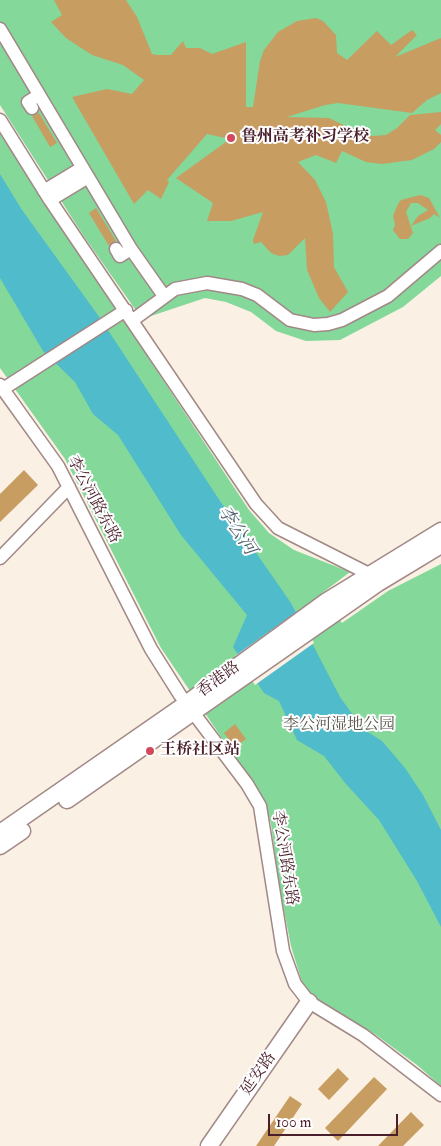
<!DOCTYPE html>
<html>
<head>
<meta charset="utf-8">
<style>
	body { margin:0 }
	#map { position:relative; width:441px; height:1146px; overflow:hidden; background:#faf0e3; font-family:"IM FELL Double Pica",serif }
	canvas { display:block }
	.scale { position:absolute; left:268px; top:1114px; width:130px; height:22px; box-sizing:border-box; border:2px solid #4a1f2b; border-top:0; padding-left:6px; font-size:15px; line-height:18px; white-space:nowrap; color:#4a1f2b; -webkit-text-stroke:4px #fff; paint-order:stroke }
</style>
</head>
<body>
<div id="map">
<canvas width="441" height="1146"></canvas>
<div class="scale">100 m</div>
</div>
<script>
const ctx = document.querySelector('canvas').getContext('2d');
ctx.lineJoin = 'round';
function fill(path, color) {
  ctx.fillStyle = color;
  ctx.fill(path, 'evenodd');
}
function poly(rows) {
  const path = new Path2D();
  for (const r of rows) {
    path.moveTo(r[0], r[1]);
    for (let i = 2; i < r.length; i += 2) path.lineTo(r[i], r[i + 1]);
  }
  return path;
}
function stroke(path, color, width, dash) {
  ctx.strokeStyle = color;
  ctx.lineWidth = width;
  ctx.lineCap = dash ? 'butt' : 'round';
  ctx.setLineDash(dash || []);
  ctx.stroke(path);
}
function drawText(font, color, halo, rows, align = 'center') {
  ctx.font = font + ' "IM FELL Double Pica","Noto Serif SC",serif';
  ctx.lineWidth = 4;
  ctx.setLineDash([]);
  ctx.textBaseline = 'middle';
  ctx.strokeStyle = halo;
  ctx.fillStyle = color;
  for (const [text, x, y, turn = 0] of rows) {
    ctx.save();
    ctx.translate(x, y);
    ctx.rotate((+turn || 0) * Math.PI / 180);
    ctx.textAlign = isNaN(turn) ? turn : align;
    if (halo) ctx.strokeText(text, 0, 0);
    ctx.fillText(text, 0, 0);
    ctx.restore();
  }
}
fill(poly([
	[0,0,441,0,441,276,403,307,340,340,306,341,276,331,251,312,226,302,205,298,142,319,83,235,0,105],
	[0,134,249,510,269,533,294,550,350,572,321,594,342,623,388,591,441,564,441,1086,417,1065,376,1035,313,996,302,982,291,946,279,885,271,824,265,802,161,648,65,459,0,368]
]), '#83d89a');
fill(poly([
	[0,174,22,210,100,318,220,501,291,603,340,697,363,729,382,741,405,768,423,795,441,830,441,927,417,881,379,820,346,784,324,756,297,740,279,701,264,693,233,647,247,615,181,535,118,435,93,414,75,382,43,351,0,278]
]), '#50bbcb');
fill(poly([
	[298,611,314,643,255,685,235,656]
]), '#faf0e3');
fill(poly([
	[54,0,126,0,137,17,152,54,158,55,171,55,183,41,186,48,200,48,212,54,246,42,246,107,253,107,260,61,264,50,278,32,297,21,316,18,323,21,336,35,337,53,347,60,377,31,391,45,412,30,417,35,395,57,441,38,441,93,427,100,412,113,338,103,325,105,287,117,329,118,362,134,373,136,386,135,397,128,410,115,441,112,441,124,435,130,441,135,441,142,434,149,412,160,382,164,366,162,342,151,336,163,316,155,298,162,315,180,326,202,333,234,334,267,348,292,330,312,319,298,307,270,305,238,288,255,279,256,271,253,261,242,254,244,253,240,263,212,231,221,207,221,213,203,176,178,230,139,207,134,167,180,169,182,161,199,148,190,134,204,72,97,107,89,132,94,144,80,123,65,92,55,66,38,51,22,62,15],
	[39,113,57,143,50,147,32,116],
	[420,195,429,198,440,218,434,214,430,218,411,226,418,216,428,210,418,203,411,203,406,212,413,233,408,239,400,239,393,230,395,225,393,216,398,204,401,200],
	[96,208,116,241,109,246,89,213],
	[24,470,38,485,0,522,0,494],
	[235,724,246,739,235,747,224,733],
	[338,1068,349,1079,329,1100,318,1089],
	[374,1077,387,1089,338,1141,325,1128],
	[290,1096,302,1104,274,1146,256,1146],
	[411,1112,424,1125,403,1146,378,1146]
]), '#c89d62');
const minor = poly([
	[0,29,131,249,164,296],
	[32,108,28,102,39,95],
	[0,120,50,200,256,504,278,528,369,574],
	[44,191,82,168],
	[50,200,88,177],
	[116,249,120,256,131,249],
	[133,320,175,289,207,283,242,289,257,295,290,320,314,325,328,324,342,320,388,296,441,251],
	[0,385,58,466,151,649,180,695,247,784,260,806,283,951,295,984,309,1002,363,1035,441,1095],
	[3,389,126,310],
	[0,558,69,487]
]);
const major = poly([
	[67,800,378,583,441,545],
	[0,833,186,704,327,601,441,531],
	[0,846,22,831],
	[209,1146,309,1002]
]);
stroke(minor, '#a28887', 15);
stroke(major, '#a28887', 19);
stroke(minor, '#fff', 12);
stroke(major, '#fff', 16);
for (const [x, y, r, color] of [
	[231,138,5,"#d1495b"],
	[150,751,5,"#d1495b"]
]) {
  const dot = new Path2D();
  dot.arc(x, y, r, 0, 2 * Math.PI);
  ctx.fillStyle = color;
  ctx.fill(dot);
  stroke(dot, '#fff', 2);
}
drawText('bold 16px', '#4a1f2b', '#fff', [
	["鲁州高考补习学校",241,138],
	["王桥社区站",160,751]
], 'left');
drawText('16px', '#4a1f2b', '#fff', [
	["李公河路东路",93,500,62],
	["香港路",219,680,-36],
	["李公河路东路",284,858,81],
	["延安路",259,1074,-55]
]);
drawText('16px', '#5b564c', '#fff', [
	["李公河湿地公园",339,726]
]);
drawText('italic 18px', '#4c5d6b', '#fff', [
	["李公河",236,531,57]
]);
</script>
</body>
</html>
